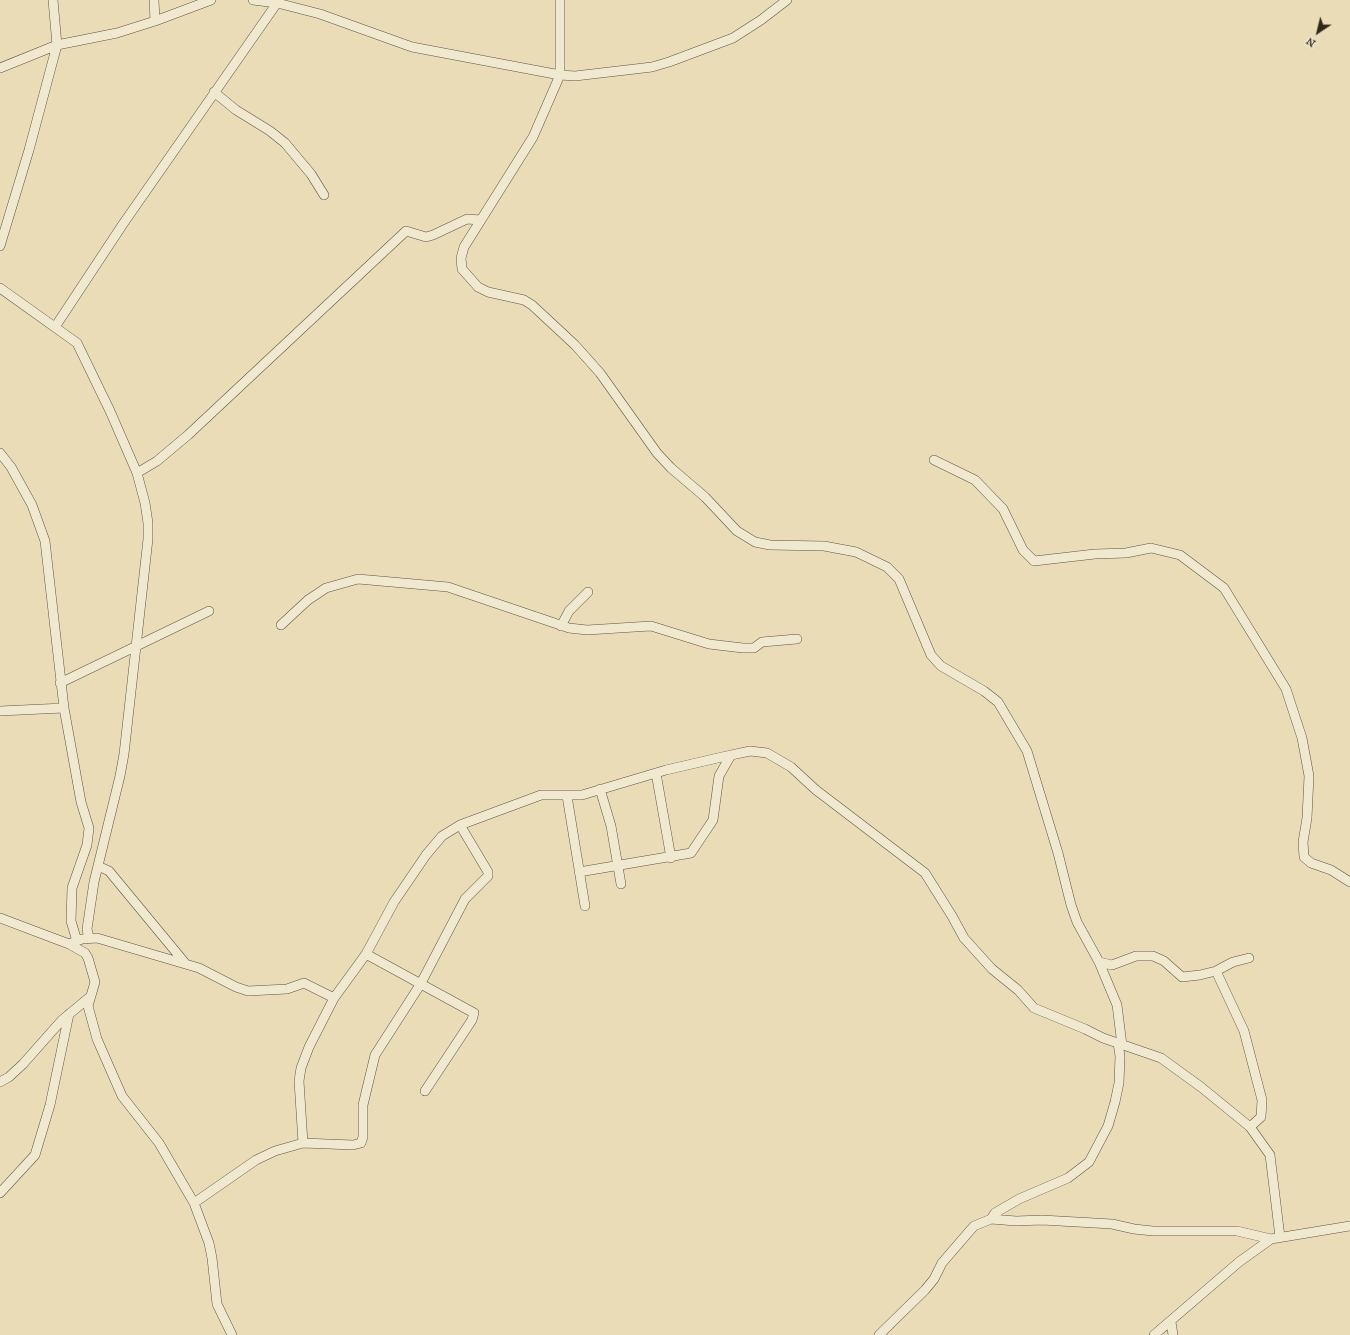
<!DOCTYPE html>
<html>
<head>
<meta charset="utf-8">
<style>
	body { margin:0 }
	#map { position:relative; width:1350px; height:1335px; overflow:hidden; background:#e9dcb7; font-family:"IM FELL French Canon",serif }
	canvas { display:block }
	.north { position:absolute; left:1298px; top:12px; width:40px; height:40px; -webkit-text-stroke:3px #f1e8d0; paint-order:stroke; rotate:215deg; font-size:11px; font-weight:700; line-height:16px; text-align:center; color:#31261c }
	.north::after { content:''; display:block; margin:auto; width:14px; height:18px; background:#31261c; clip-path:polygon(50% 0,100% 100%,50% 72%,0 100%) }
</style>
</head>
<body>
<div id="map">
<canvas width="1350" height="1335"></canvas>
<div class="north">N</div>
</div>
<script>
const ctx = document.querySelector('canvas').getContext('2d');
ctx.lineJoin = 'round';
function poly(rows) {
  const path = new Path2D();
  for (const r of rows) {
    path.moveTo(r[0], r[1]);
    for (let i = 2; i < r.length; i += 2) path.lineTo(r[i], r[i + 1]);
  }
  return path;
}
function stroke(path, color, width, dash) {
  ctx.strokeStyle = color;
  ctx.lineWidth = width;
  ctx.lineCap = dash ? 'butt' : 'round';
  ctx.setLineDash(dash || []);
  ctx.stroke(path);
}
const minor = poly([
	[154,0,155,21],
	[253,0,277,3,278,0],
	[560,0,560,75,533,137,464,247,461,258,462,269,478,287,488,292,524,300,532,305,575,345,600,373,657,453,671,468,705,497,737,531,755,542,770,545,824,546,856,552,887,567,899,579,931,655,941,666,984,691,998,702,1027,751,1058,853,1071,905,1077,922,1099,962,1117,1005,1122,1045],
	[0,68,57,45,117,33,155,21,211,0],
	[214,92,236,110,270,131,285,143,311,174,324,195],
	[0,246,29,150,57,45,53,0],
	[0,288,77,343,110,411,137,473,145,503,148,523,148,539,124,754,120,776,94,882,87,929,89,939],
	[55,327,123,224,277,3,320,14,412,47,560,75,575,76,652,67,669,62,733,38,761,20,787,0],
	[0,453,11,467,32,505,45,541,64,708,81,802,89,828,87,845,72,888,71,921,77,941],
	[934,460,975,480,1003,509,1023,550,1034,561,1095,554,1126,553,1151,548,1180,555,1224,588,1286,689,1302,738,1309,776,1307,818,1303,842,1304,857,1311,863,1331,870,1350,882],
	[137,473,157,461,188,435,406,231,426,237,433,235,467,219,481,220],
	[281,625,308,600,326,588,358,579,448,587,569,628,587,630,651,626,709,644,743,648,754,648,762,642,797,639],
	[561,626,569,611,588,592],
	[60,683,209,611],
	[0,711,64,708],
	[656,773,671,858],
	[600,789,611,826,621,884],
	[567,796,585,906],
	[98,866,109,871,185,963],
	[579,872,691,853,713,820,719,776,731,755],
	[0,918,69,944,85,953,88,958,95,982,88,1006,97,1039,122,1096,159,1143,194,1203,209,1243,212,1258,217,1304,232,1335],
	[69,944,82,939,97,938,199,968,236,987,248,991,287,989,304,983,334,998,366,954,394,902,426,855,442,836,460,825,541,795,582,795,666,770,722,757,750,751,767,753,791,767,816,790,925,873,952,916,964,938,992,969,1018,990,1034,1008,1085,1029,1103,1038,1161,1058,1201,1087,1250,1127,1270,1155,1280,1237],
	[366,954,474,1013,472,1020,425,1091],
	[1099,962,1112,965,1136,956,1153,956,1164,961,1182,977,1200,975,1216,971,1233,962,1249,958],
	[1216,971,1244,1031,1262,1100,1261,1117,1250,1127],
	[0,1082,9,1077,23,1064,62,1020,91,996],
	[303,1143,353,1145,361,1143,363,1137,363,1105,375,1055,420,985,465,899,488,876,488,872,460,825],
	[0,1193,35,1155,50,1105,69,1014],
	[194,1203,256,1160,275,1151,303,1143,299,1081,301,1068,309,1047,334,998],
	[991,1219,995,1213,1019,1199,1068,1178,1089,1162,1108,1126,1115,1102,1119,1083,1120,1056,1118,1043],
	[1171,1322,1173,1335],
	[879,1335,925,1290,934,1279,942,1263,967,1234,974,1226,991,1219,1016,1221,1042,1220,1112,1224,1134,1229,1153,1231,1237,1231,1271,1239],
	[1154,1335,1239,1262,1271,1239,1350,1226]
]);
stroke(minor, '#5f5443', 10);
stroke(minor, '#f1e8d0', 9);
</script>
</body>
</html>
